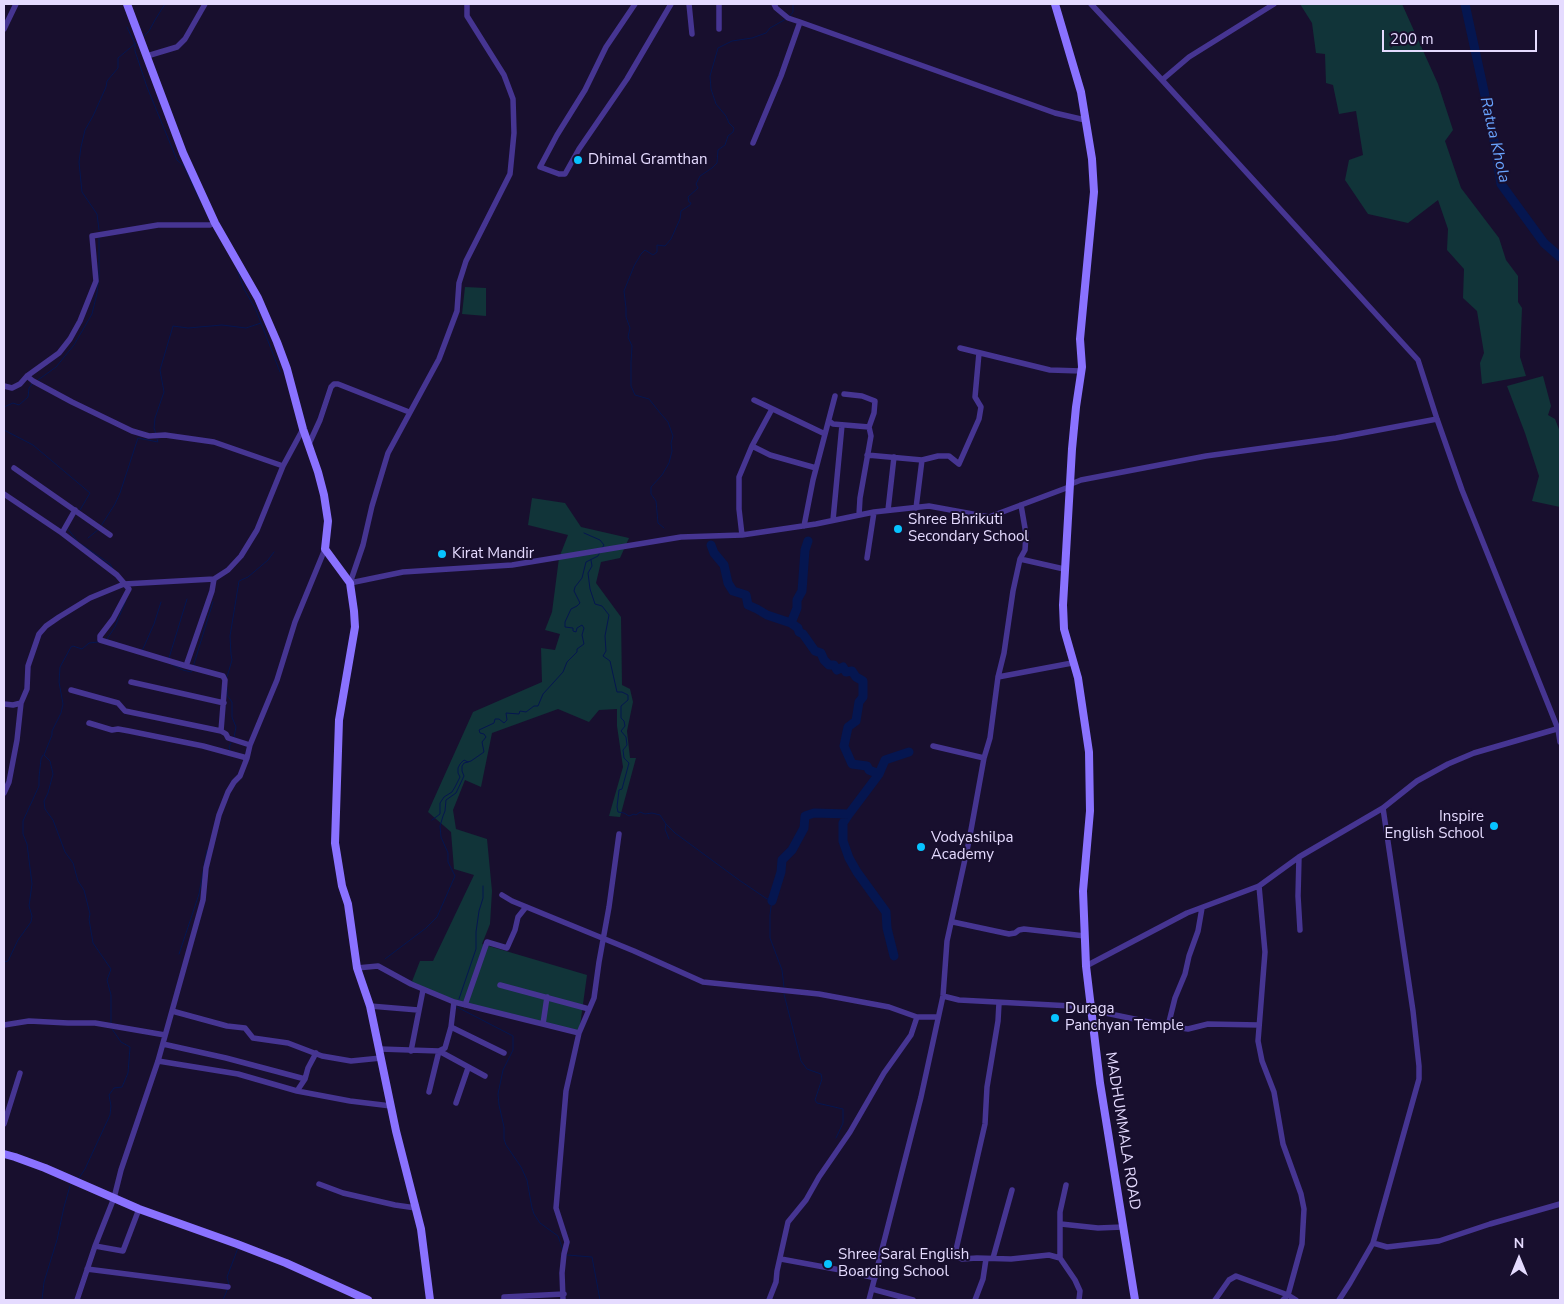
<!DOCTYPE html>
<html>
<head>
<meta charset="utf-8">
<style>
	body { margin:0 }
	#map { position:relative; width:1564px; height:1304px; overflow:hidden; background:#180f2e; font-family:"Nunito Sans",sans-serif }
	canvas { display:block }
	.frame { position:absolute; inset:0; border:5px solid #e5dbff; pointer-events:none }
	.north { position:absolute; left:1494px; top:1234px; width:50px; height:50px; -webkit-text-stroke:4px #180f2e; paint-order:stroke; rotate:0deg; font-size:14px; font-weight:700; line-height:20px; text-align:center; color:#e5dbff }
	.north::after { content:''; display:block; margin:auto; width:18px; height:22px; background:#e5dbff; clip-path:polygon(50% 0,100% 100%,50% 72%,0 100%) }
	.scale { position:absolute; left:1382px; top:30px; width:155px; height:22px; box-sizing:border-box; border:2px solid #e5dbff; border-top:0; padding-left:6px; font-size:15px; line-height:18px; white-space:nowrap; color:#e5dbff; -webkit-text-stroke:4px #180f2e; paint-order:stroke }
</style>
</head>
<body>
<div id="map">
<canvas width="1564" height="1304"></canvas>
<div class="frame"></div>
<div class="north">N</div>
<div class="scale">200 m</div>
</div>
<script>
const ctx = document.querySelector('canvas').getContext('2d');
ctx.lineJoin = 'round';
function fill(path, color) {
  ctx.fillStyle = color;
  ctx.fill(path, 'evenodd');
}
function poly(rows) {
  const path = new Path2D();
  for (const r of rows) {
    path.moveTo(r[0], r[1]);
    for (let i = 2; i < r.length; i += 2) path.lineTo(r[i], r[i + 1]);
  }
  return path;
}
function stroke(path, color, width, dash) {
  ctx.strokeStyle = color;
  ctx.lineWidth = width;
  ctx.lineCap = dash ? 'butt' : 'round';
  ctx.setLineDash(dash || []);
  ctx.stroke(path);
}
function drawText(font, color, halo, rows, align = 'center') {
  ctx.font = font + ' "Nunito Sans",sans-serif';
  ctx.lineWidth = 4;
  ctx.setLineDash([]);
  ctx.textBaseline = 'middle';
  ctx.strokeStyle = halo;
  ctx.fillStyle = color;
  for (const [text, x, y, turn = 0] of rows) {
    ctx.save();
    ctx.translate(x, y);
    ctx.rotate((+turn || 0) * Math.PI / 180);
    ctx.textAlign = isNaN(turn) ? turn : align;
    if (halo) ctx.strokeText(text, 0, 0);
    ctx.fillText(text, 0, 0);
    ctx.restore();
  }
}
fill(poly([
	[1300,4,1402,4,1438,84,1453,130,1445,141,1461,188,1499,238,1506,260,1518,276,1518,302,1522,308,1520,357,1526,376,1482,384,1480,363,1484,353,1477,311,1463,298,1464,269,1447,250,1448,229,1438,200,1408,223,1368,214,1345,180,1349,160,1363,155,1356,111,1339,114,1333,85,1326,83,1325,54,1316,53,1312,23],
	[465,287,486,288,486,316,462,314],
	[1543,376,1551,406,1548,415,1555,419,1560,432,1560,507,1532,501,1539,476,1525,433,1507,386],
	[532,498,565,503,581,527,629,538,620,558,601,562,596,583,621,617,622,685,630,689,633,702,627,731,630,758,636,758,620,817,609,816,623,767,617,726,617,709,599,710,589,722,558,709,492,733,481,787,465,780,453,810,456,829,487,839,492,891,490,924,482,944,587,975,579,1033,454,1002,411,984,420,961,433,961,474,875,454,869,451,832,428,812,473,712,542,682,541,648,555,650,560,634,545,630,552,612,559,558,568,535,528,525]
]), '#113439');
stroke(poly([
	[789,17,793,12,793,4],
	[127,27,135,44,135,51,147,87,177,160,184,166,200,200],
	[142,38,149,31,155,20,165,4],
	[99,230,97,214,82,192,79,162,81,147,85,130,93,116,106,87,107,81,118,68,118,58,136,43],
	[237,269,244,289,256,310,280,372],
	[38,380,56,367,74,345,92,314,97,293,99,276,99,238],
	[4,407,13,403,19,405,28,397,29,388,32,384],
	[4,430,33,445,90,493,80,510],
	[156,434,154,428,155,418,164,392,160,370,173,326,188,328,222,325,246,328,261,323],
	[101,526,115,504,120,493,138,438,158,442,157,439],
	[664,528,658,523,656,501,651,494,651,487,662,475,669,463,672,451,671,443,673,436,668,422,661,414,649,399,635,395,631,386,631,362,632,346,628,337,630,328,626,317,626,308,624,291,634,266,641,254,645,250,653,255,657,252,657,245,665,246,671,239,680,219,681,211,690,205,691,203,689,202,688,197,698,188,696,184,700,176,712,168,717,163,718,150,725,145,728,136,733,132,734,128,729,123,726,116,716,104,711,89,710,76,718,48,732,41,752,38,766,33,770,28,786,19],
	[68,529,78,542],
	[584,533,600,540,604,545,602,548],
	[88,538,99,529],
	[81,544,110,564,113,569],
	[591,560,592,566,588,573,590,589,595,604,602,606,609,615,605,636,606,651,603,656,610,661,617,692,622,692,628,695,628,700,621,706,621,718,624,721,625,726,621,731,626,737,627,745,623,750,624,758,629,763,622,789,619,790,617,807,618,812,624,813,629,816,634,814,636,815,640,812,645,814,652,813,660,815,666,824,665,829,669,839],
	[107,639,115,627,126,600],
	[98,642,89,643,82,649,73,646,71,647,60,667,59,682,63,704,61,713,52,731,52,735,44,755,50,761,53,774,48,793,44,801,45,809,53,820,65,852,73,863,78,881,84,890,90,914,89,919,93,943,111,969,107,980,111,995,111,1023],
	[142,651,154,624,161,602],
	[169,658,187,599],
	[171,664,183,670,191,672,192,670],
	[193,667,213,602],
	[227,677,232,660,231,654,230,636,239,581,248,577,268,560,274,552],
	[227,688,227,695,232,702,232,717,236,727,234,737],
	[230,750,229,747,231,743],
	[432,820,440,814,440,803,444,797,452,792,455,787,460,777,458,773,458,768,460,764,464,760,468,762,471,761,484,752,482,742,486,737,484,734,480,733,479,730,494,723,495,719,499,719,504,723,507,720,506,713,519,714,520,711,526,712,534,706,538,706,543,694,563,672,567,662,577,652,577,649,584,644,582,635,584,628,582,625,577,628,576,632,573,631,573,628,565,627,565,622,571,609,577,606,580,603,574,591,575,587,582,578,586,562,598,556,600,552],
	[666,824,675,833,739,880,767,899,772,899,770,915,770,938,782,970,784,987],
	[179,954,199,894,207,850],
	[385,959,426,928,437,917,455,876,448,862,448,853,441,837,440,826,443,816,445,811,446,800,456,793,464,776,462,771,462,766,464,763,468,762],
	[4,962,8,961,18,940,31,922,32,916,29,906,32,884,27,844,23,834,23,821,39,786,39,777,41,759,43,755],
	[784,994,801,1061,807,1069,821,1074,822,1079,815,1100,817,1103,843,1109,843,1123,836,1138],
	[459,999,476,949,476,932,479,911,483,898,483,886],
	[457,1007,513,1036,513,1050,503,1070,498,1094,499,1105,504,1127,504,1139,506,1145,521,1167,527,1180,532,1208,534,1214,540,1223,558,1236,563,1250],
	[79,1178,85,1169,110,1115,111,1106,109,1095,114,1088,122,1087,128,1073,130,1047,121,1042,112,1029],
	[567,1255,592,1257,600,1300],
	[229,1285,227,1277,238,1248],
	[42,1300,44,1282,57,1240,64,1207,70,1186],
	[223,1300,228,1288]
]), '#051650', 1);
stroke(poly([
	[1465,4,1492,128,1501,184,1544,243,1560,257],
	[711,545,714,553,724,565,728,583,733,591,746,595,748,605,757,609,767,615,791,623,798,628,799,632,803,634,815,651,821,653,824,660,829,665,834,665,837,670,843,667,846,672,852,671,856,677,863,681,863,697,859,702,856,721,848,727,844,746,852,764,867,766,869,770,879,774],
	[791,623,797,608,797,600,802,591,805,550,808,541],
	[849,814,843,823,843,841,849,858,857,872,886,912,887,928,894,956],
	[772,901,781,872,782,860,792,850,804,828,805,816,814,813,849,814,879,774,885,760,909,752]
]), '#051650', 9);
stroke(poly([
	[635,4,606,47,585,90,557,135,540,167,559,174,565,174,579,149,627,79,671,4],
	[689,4,692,34],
	[719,4,719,29],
	[774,4,776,8,788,18,800,22,1055,113,1085,120],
	[1091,4,1162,80,1418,360,1437,419,1462,490,1558,729,1560,742],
	[4,29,16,4],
	[147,56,177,47,185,39,205,4],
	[1162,80,1189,57,1274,4],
	[753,143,781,76,800,22],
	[960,348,1050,370,1081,371],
	[27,376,33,381,72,402,132,431,149,436,165,435,214,442,283,466],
	[4,386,12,388,20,384,27,376,59,353,70,339,80,321,96,281,92,236,158,225,210,225,215,223],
	[844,394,862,396,875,401,874,413,869,427],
	[754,400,825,434],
	[829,421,833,424,869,427,871,436,860,498,859,515],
	[309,444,320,420,331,387,334,384,338,384,409,412],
	[752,446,770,455,816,468],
	[867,455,922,460,916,508],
	[922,460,938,456,949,456,959,464,979,419,981,407,975,397,979,353],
	[14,468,110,535],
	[4,494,62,533,117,575,129,589,113,619,100,636,100,640,186,666,223,676,225,680,221,731],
	[888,510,894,457],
	[833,520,842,425],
	[804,526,813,480,835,396],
	[62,533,75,510],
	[742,535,739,509,739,477,752,446,772,409],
	[867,558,874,512],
	[1020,559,1064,569],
	[350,583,403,572,512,565,681,537,742,535,816,524,874,512,929,506,989,517,1069,487,1071,484,1081,480,1206,456,1336,438,1437,419],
	[350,583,363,545,372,506,388,453,439,359,457,311,459,283,466,261,510,174,514,133,513,99,504,75,467,16,467,4],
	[186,666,212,591,214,579],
	[998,677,1072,663],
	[131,682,224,703],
	[71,690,118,703,125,711,221,731,226,734,228,738,250,745],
	[4,704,13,705,21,703,27,689,28,666,39,634,46,626,59,617,90,598,124,584,214,579,228,570,241,556,257,530,283,466,303,429],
	[89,723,112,730,118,729,129,731,203,746,247,758],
	[933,746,984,758],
	[4,793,9,782,17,740,21,703],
	[1299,857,1298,896,1300,930],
	[1259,886,1265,952,1258,1041,1262,1061,1274,1092,1283,1144,1301,1194,1304,1209,1302,1244,1288,1295,1283,1300],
	[502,895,512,901,634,951,703,982,819,994,889,1007,917,1017,937,1017],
	[953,922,1009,934,1015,933,1019,930,1024,929,1085,936],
	[1086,966,1187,913,1259,886,1299,857,1383,808,1417,781,1448,764,1474,753,1560,728],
	[357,968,378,966,411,984,454,1002,579,1033],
	[500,985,589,1009],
	[943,996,959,1000,1090,1007],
	[454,1002,451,1027,504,1053],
	[999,1003,998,1021,987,1087,985,1124,955,1254,957,1257,962,1259,977,1258,1011,1259,1049,1255,1060,1258,1075,1280,1080,1291,1079,1300],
	[465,1005,487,942,507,948,515,930,518,917,526,907],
	[370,1006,418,1010],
	[1091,1010,1168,1026,1175,998,1185,974,1189,956,1198,931,1202,908],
	[172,1011,227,1026,245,1028,253,1038,288,1043,322,1056,351,1061,381,1058],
	[543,1024,547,997],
	[4,1025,29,1021,68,1023,95,1023,165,1035],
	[1168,1026,1188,1029,1208,1024,1259,1025],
	[163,1044,226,1058,305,1079,308,1068,316,1053],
	[380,1049,439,1051,445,1048,451,1027],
	[411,1051,423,990],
	[158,1061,238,1074,297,1091,305,1079],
	[297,1091,350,1101,391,1106],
	[429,1092,439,1051,485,1076],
	[456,1103,468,1068],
	[4,1124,20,1073],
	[319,1184,343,1193,395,1205,416,1208],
	[1061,1224,1098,1228,1123,1227],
	[1373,1243,1387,1247,1439,1241,1490,1224,1560,1204],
	[95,1246,123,1251,139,1209],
	[993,1258,1012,1190],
	[1060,1258,1060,1212,1066,1185],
	[781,1259,851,1272,875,1278],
	[87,1269,228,1287],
	[872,1289,913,1300],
	[77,1300,95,1246,114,1198,121,1170,158,1061,203,900,206,868,219,815,228,792,234,782,240,776,247,758,250,745,277,680,295,622,325,549],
	[504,1300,504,1297,564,1294],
	[563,1300,562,1273,564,1254,567,1242,556,1208,566,1091,579,1033,594,998,599,962,609,907,619,834],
	[769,1300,776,1282,777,1271,788,1222,806,1200,819,1177,850,1132,884,1073,911,1035,917,1017],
	[869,1300,921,1097,943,996,947,941,969,841,984,758,990,738,998,677,1004,653,1013,591,1020,559,1025,550,1026,534,1021,505],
	[975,1300,983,1279,986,1259],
	[1215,1300,1229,1280,1236,1276,1288,1295,1296,1300],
	[1339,1300,1350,1283,1373,1243,1419,1079,1419,1066,1413,1011,1383,808]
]), '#463592', 5.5);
stroke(poly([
	[127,4,183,153,215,223,258,298,277,342,287,369,303,429,318,472,324,495,328,521,325,549,350,583,354,611,355,627,339,720,335,843,342,886,348,904,357,968,370,1006,396,1131,421,1229,430,1300],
	[1055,4,1081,92,1092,159,1094,192,1080,339,1082,367,1076,407,1072,449,1063,605,1064,629,1078,678,1089,752,1090,811,1083,891,1086,966,1100,1083,1135,1300],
	[4,1154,15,1157,45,1168,139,1209,237,1244,286,1263,368,1300]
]), '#8a72ff', 8);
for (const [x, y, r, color] of [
	[578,160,5,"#07c3ff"],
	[898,529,5,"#07c3ff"],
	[442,554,5,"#07c3ff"],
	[1494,826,5,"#07c3ff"],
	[921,847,5,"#07c3ff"],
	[1055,1018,5,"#07c3ff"],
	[828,1264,5,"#07c3ff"]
]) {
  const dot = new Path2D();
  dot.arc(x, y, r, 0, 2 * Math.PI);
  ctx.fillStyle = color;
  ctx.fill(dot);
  stroke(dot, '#180f2e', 2);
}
drawText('15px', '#e5dbff', '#180f2e', [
	["Dhimal Gramthan",588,160],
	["Shree Bhrikuti",908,520],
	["Secondary School",908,537],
	["Kirat Mandir",452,554],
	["Inspire",1484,817,"right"],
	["English School",1484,834,"right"],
	["Vodyashilpa",931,838],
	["Academy",931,855],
	["Duraga",1065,1009],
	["Panchyan Temple",1065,1026],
	["Shree Saral English",838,1255],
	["Boarding School",838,1272]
], 'left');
drawText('15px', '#e5dbff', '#180f2e', [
	["MADHUMMALA ROAD",1122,1131,81]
]);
drawText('italic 16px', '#69a4ff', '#180f2e', [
	["Ratua Khola",1494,140,77]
]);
</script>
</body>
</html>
